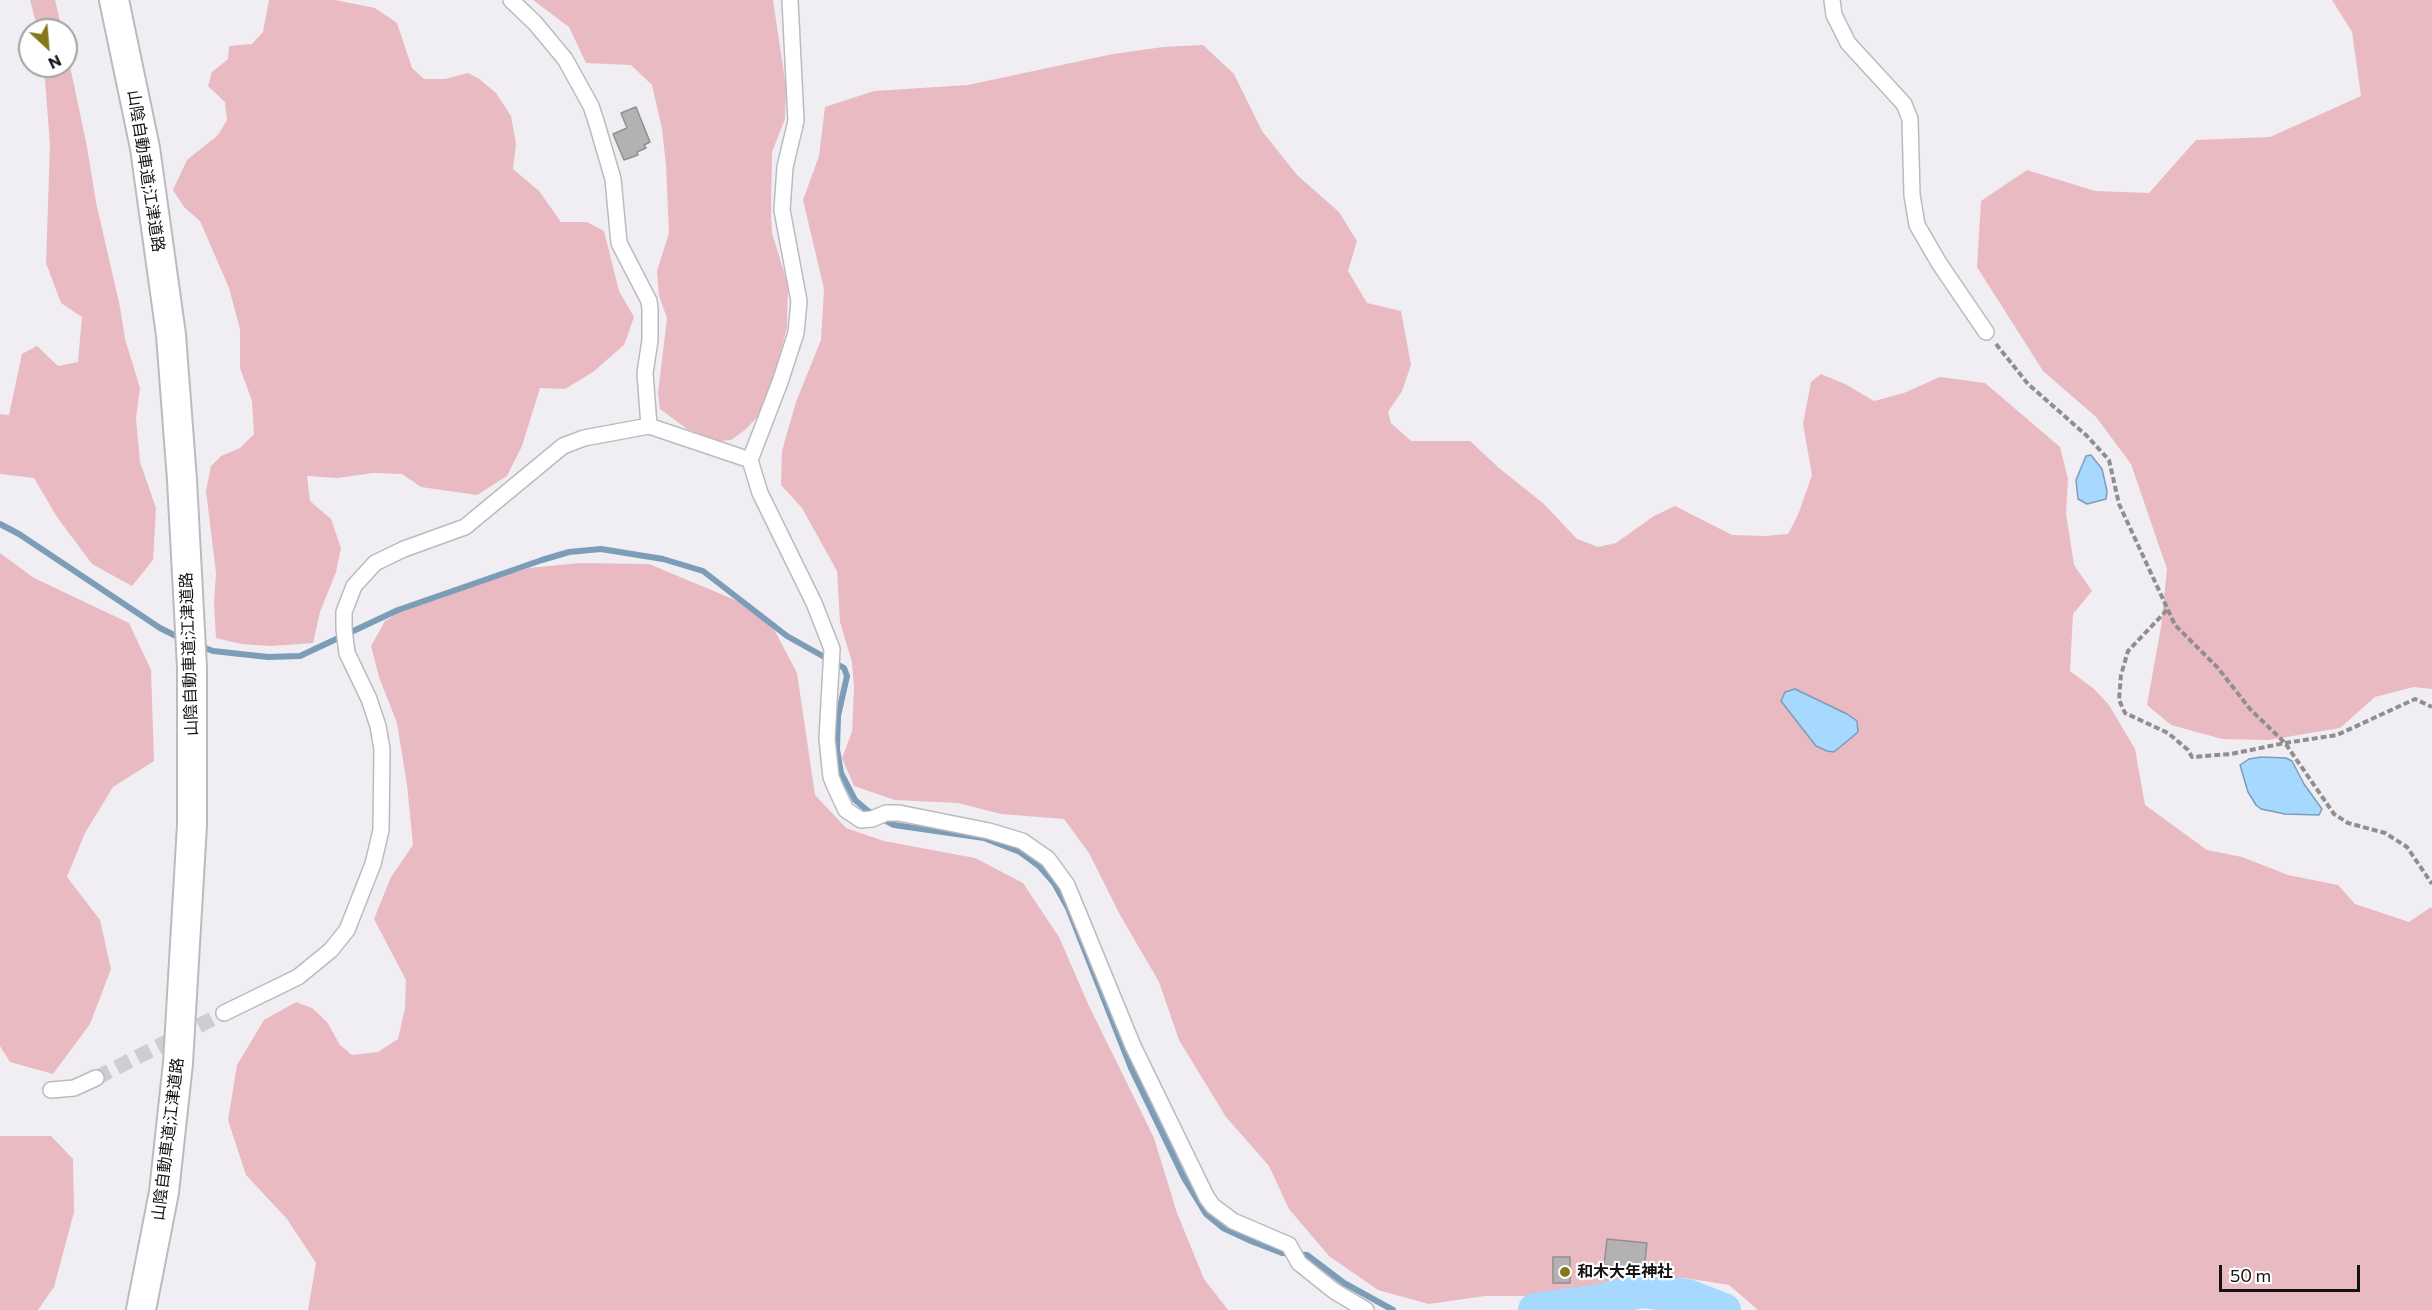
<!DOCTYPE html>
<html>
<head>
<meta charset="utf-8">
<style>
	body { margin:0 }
	#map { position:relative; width:2432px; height:1310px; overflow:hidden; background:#f0eef2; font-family:Commissioner,sans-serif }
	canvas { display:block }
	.north { position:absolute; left:18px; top:18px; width:60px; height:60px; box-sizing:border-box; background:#fff; border:2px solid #a1a1a1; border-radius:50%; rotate:154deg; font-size:16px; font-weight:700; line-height:24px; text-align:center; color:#131314 }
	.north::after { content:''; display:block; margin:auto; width:21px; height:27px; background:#85781c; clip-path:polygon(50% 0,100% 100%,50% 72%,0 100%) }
	.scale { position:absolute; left:2219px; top:1265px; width:141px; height:27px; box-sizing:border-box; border:3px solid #131314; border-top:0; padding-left:8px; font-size:18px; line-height:21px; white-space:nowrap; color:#131314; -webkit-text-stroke:4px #fff; paint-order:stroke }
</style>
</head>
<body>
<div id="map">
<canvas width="2432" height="1310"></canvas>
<div class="north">N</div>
<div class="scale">50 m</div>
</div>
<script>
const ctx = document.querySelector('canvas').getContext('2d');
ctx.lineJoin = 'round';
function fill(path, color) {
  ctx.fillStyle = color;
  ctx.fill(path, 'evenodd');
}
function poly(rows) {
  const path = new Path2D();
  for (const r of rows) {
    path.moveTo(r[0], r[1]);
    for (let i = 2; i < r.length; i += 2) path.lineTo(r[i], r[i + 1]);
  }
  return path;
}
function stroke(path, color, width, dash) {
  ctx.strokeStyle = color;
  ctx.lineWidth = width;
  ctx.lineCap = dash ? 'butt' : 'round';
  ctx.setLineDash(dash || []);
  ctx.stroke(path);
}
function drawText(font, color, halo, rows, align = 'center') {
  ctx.font = font + ' Commissioner,"Noto Sans JP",sans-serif';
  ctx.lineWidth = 4.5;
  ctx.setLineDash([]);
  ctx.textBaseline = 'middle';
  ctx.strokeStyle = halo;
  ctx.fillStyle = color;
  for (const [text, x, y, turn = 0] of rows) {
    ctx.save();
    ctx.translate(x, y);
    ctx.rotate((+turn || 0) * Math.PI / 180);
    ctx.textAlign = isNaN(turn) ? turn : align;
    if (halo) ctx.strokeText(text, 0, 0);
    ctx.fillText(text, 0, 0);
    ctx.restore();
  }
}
fill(poly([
	[30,0,55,0,62,30,38,30],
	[269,0,335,0,375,8,397,23,412,68,424,79,445,79,468,73,478,78,496,93,511,116,516,144,513,169,539,191,561,222,587,222,604,231,619,291,634,317,624,345,593,372,565,389,540,388,522,446,507,476,477,495,421,487,402,474,373,473,337,478,307,476,310,501,331,519,341,548,336,572,320,612,313,643,271,646,241,644,216,638,214,603,216,573,206,491,211,466,221,456,240,448,254,434,252,401,240,368,240,329,229,288,200,221,184,207,173,190,187,160,218,135,227,120,225,102,208,86,212,72,228,59,229,46,252,44,263,32],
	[533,0,773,0,786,87,785,119,772,152,771,213,772,233,788,285,787,328,770,391,761,413,745,430,731,440,719,441,687,429,660,409,658,393,667,318,659,296,657,271,669,233,666,165,662,129,652,85,631,65,586,63,569,27],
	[2332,0,2432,0,2432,689,2414,687,2375,697,2340,728,2269,740,2222,739,2171,725,2147,705,2161,627,2167,569,2131,464,2096,417,2043,371,1977,267,1981,201,2027,170,2095,191,2149,193,2196,140,2270,137,2361,96,2352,32],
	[1203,45,1234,74,1262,131,1297,175,1339,212,1357,241,1348,271,1367,303,1401,311,1411,365,1402,391,1388,412,1391,423,1411,441,1470,441,1499,468,1544,504,1577,539,1598,547,1616,543,1654,516,1675,506,1732,535,1764,536,1788,534,1798,515,1812,475,1803,424,1811,382,1821,374,1845,384,1874,401,1904,393,1940,377,1985,383,2060,447,2068,479,2066,513,2074,565,2092,591,2073,614,2070,671,2094,689,2109,705,2135,749,2145,805,2207,850,2242,857,2288,875,2338,885,2355,904,2409,922,2431,907,2432,909,2432,1310,1758,1310,1729,1285,1685,1278,1643,1278,1548,1296,1485,1296,1429,1304,1378,1290,1329,1256,1289,1209,1269,1166,1226,1117,1179,1040,1159,982,1119,913,1089,853,1064,819,1001,814,958,803,895,800,854,786,842,758,852,732,854,688,852,662,840,622,837,571,802,508,781,485,782,451,796,402,821,340,824,289,803,200,819,156,825,107,874,91,968,85,1113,54,1163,47],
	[66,47,87,147,96,202,120,307,125,339,140,388,136,418,140,462,156,508,153,560,132,586,92,564,57,517,34,478,0,474,0,414,9,415,22,354,37,346,58,366,78,362,82,317,61,303,46,263,50,146,44,66,66,66],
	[0,553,34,578,129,623,151,670,154,761,113,787,85,833,67,877,100,920,111,969,90,1024,53,1074,10,1062,0,1046],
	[580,563,649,564,752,607,775,631,797,673,815,795,846,828,884,841,975,858,1023,883,1059,937,1089,1006,1154,1138,1177,1213,1204,1279,1228,1310,308,1310,316,1263,287,1219,246,1175,228,1120,237,1065,264,1020,296,1002,312,1008,327,1022,340,1045,352,1055,378,1052,398,1039,405,1008,406,980,374,919,391,877,413,845,407,785,397,723,379,677,371,646,385,621,403,610,472,585,529,568],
	[0,1136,51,1136,73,1159,74,1212,54,1287,38,1310,0,1310]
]), '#e9bac2');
const water = poly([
	[2091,455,2102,469,2107,491,2106,499,2087,504,2078,499,2076,480,2086,456,2091,455],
	[1795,689,1847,714,1857,721,1858,732,1834,752,1827,751,1816,746,1781,701,1785,692,1795,689],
	[2261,757,2286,758,2292,761,2304,784,2322,809,2319,815,2285,814,2261,809,2256,805,2248,792,2240,765,2249,759,2261,757]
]);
fill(water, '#a7d8fe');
stroke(water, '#7b9db8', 1.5);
stroke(poly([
	[0,524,19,534,160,628,182,639],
	[200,646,213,651,268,657,300,656,398,610,542,560,569,552,601,549,663,559,703,571,787,636,844,668,847,676,838,716,837,749,841,773,855,800,868,811,894,825,984,838,1020,852,1039,866,1054,883,1068,908,1131,1068,1184,1178,1206,1214,1223,1228,1251,1241,1282,1253,1307,1255,1344,1283,1393,1310]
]), '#7b9db8', 6);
stroke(poly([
	[1535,1310,1598,1301,1641,1291,1688,1296,1724,1310]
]), '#a7d8fe', 34);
const building = poly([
	[636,107,650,142,644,145,646,148,637,152,638,155,624,160,613,134,627,128,621,113,636,107],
	[1607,1239,1647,1243,1644,1269,1604,1265,1607,1239],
	[1553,1257,1570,1257,1570,1283,1553,1283,1553,1257]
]);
fill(building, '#b4b1b3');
stroke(building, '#928f91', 1.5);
stroke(poly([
	[96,1078,224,1013]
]), '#cfcdd1', 15, [15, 8]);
const minor = poly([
	[511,0,535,23,565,59,591,106,596,121,613,179,619,243,649,301,650,309,650,340,645,373,649,426],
	[790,0,796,121,785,167,782,210,799,301,796,333,780,382,750,460,760,493,814,603,832,649,827,739,831,777,836,789,846,810,861,820,872,819,886,813,899,813,989,831,1022,841,1048,859,1067,885,1133,1046,1207,1198,1213,1206,1233,1221,1289,1245,1299,1263,1334,1291,1366,1310],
	[1832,0,1834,15,1848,43,1904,104,1910,119,1912,195,1917,225,1939,263,1986,332],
	[224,1013,298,977,331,950,347,930,373,864,381,830,382,749,378,726,369,699,347,653,344,629,344,612,354,586,375,563,404,549,465,527,563,446,584,438,649,426,750,460],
	[51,1090,74,1088,96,1078]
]);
const motorway = poly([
	[114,0,145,148,171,335,182,480,192,668,192,825,178,1063,164,1192,141,1310]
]);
stroke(minor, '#bcbabe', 18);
stroke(motorway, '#bcbabe', 32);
stroke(poly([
	[1996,344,2028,384,2086,435,2109,460,2119,504,2175,625,2218,668,2250,709,2285,743,2334,814,2348,823,2385,833,2407,847,2432,884],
	[2167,610,2128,651,2121,675,2119,700,2125,713,2168,733,2188,750,2192,757,2231,754,2285,743,2337,735,2415,699,2432,707]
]), '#8f8e91', 4, [6, 3]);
stroke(minor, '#fff', 15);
stroke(motorway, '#fff', 28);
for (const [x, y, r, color] of [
	[1565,1272,6,"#85781c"]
]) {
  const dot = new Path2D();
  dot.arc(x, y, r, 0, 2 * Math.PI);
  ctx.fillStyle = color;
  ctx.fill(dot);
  stroke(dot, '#fff', 2);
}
drawText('16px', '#131314', '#fff', [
	["山陰自動車道;江津道路",146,171,81],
	["山陰自動車道;江津道路",189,654,-92],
	["山陰自動車道;江津道路",168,1139,-83]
]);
drawText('bold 16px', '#131314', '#fff', [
	["和木大年神社",1577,1272]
], 'left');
</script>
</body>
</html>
